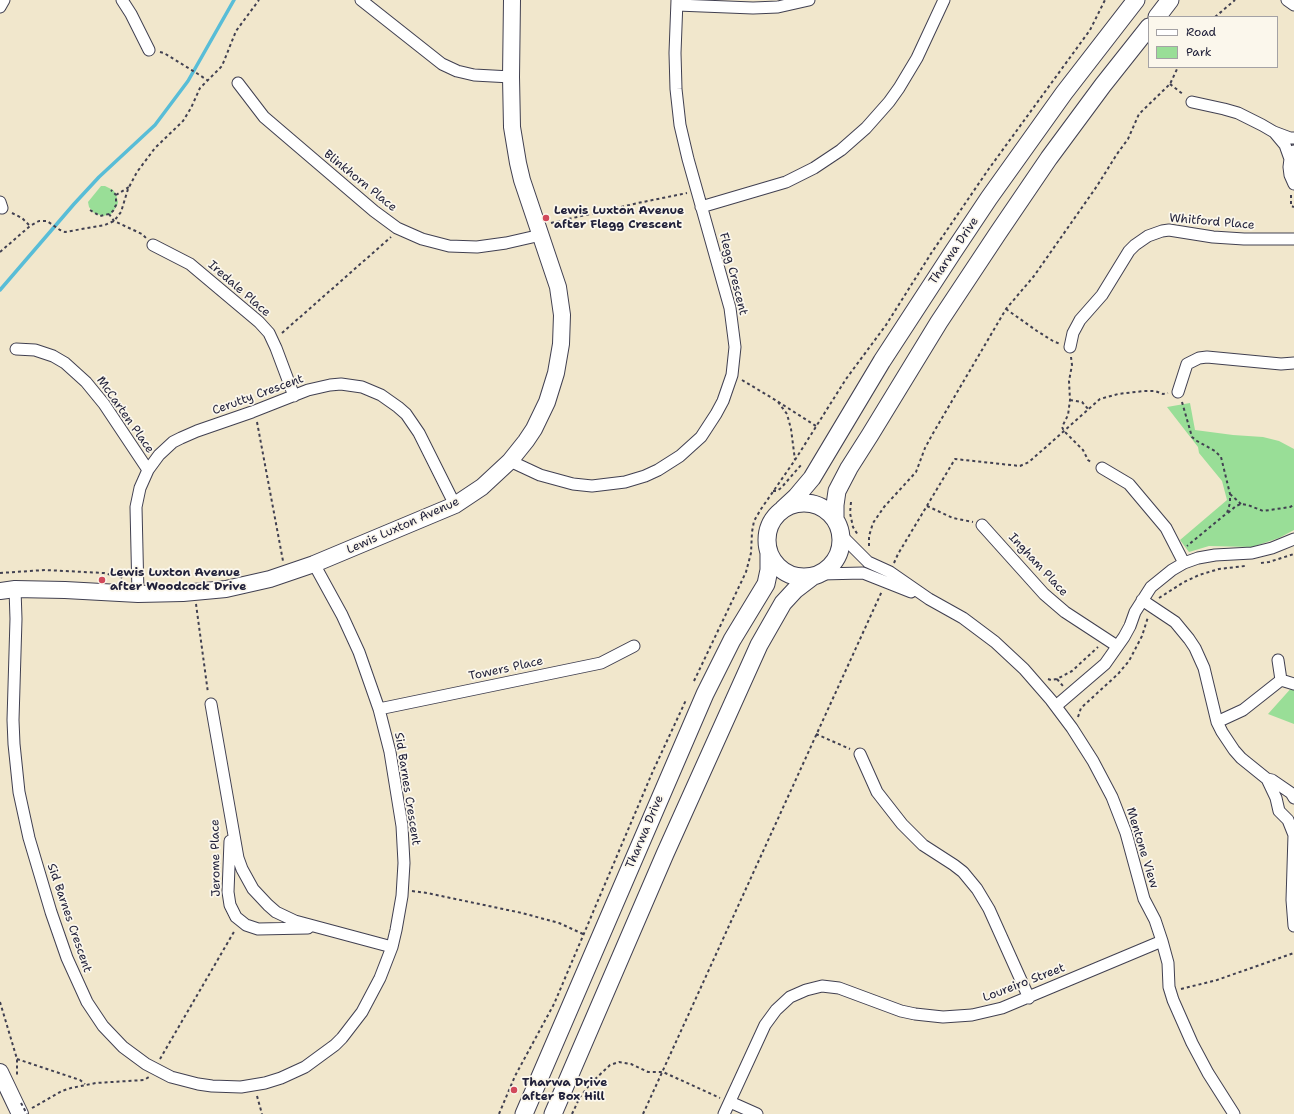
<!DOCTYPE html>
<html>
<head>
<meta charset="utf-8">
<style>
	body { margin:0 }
	#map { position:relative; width:1294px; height:1114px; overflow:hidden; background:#f1e7cc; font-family:"Shantell Sans",sans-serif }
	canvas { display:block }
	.legend { position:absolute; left:1148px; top:16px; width:130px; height:52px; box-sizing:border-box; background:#fbf7ec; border:1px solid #a4a2a5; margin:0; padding:5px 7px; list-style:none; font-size:12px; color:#22223b }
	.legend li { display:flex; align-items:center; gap:8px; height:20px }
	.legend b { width:20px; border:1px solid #a4a2a5 }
</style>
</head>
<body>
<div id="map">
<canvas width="1294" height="1114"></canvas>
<ul class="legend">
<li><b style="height:5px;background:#fff"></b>Road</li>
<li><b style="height:11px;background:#99de97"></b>Park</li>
</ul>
</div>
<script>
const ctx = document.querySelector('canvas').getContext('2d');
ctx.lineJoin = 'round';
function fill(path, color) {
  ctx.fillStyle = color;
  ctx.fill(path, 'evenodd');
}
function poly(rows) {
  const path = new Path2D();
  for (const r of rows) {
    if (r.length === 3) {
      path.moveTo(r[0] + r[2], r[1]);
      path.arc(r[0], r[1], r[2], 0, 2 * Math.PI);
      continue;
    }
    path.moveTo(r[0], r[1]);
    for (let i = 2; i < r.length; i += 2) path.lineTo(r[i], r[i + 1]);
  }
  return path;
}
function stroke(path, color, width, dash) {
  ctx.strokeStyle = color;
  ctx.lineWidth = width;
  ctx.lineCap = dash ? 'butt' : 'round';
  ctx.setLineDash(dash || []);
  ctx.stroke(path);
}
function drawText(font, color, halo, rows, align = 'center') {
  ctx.font = font + ' "Shantell Sans",sans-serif';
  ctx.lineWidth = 3.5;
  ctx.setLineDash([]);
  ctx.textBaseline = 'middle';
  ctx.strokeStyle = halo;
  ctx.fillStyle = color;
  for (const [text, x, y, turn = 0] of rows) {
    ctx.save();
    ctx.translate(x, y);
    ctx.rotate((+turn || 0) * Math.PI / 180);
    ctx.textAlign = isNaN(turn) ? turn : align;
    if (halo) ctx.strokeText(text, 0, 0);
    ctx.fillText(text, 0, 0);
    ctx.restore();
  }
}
fill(poly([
	[101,186,105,186,113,190,116,194,118,202,117,206,111,214,103,216,94,213,89,207,88,202],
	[1190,403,1195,430,1233,435,1263,437,1279,441,1294,449,1294,530,1279,538,1252,547,1209,546,1189,552,1180,540,1227,500,1222,481,1199,453,1198,447,1167,407],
	[1294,685,1294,724,1268,714]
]), '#99de97');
stroke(poly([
	[0,290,74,204,99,177,155,125,188,81,234,0]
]), '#58bdd7', 3.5);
const street = poly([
	[122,0,131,14,149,50],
	[361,0,442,64,457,71,474,75,511,77],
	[1287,0,1294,5],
	[677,5,753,8,778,7,809,0],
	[0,7,4,0],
	[238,83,264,117,374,211,397,228,422,239,449,246,477,247,506,243,541,235],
	[1192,102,1224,109,1238,113,1262,125,1274,132,1290,138,1294,138],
	[1275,133,1285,145,1290,159],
	[1294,151,1290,159,1289,167,1290,175,1294,184],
	[0,202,2,208],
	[701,207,786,182,814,168,841,150,866,128,889,102,899,88,917,58,944,0],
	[153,245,190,264,259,322,269,333,276,348,294,396],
	[1070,347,1073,333,1080,320,1102,295,1129,251,1135,245,1148,236,1162,231,1169,230,1213,237,1244,239,1294,239],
	[16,349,35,350,53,356,65,363,86,382,104,404,148,470],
	[1178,392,1187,364,1199,358,1207,357,1281,364,1294,363],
	[510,461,540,475,573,484,592,486,625,482,645,476,658,470,680,456,701,437,716,414,723,401,732,375,735,347,730,308,688,159,680,125,676,89,675,53,677,0],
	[1102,468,1129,484,1166,528,1184,563],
	[982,525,1044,594,1065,612,1117,646],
	[841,535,868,562,890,572,929,599,963,618,995,642,1024,669,1051,700,1072,728,1093,761,1112,797,1126,833,1144,899,1155,920,1162,941,1168,963,1169,987,1173,1000,1192,1043,1208,1073,1234,1114],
	[821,574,863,573,911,592],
	[15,589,16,619,13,720,14,744,19,792,29,838,51,912,67,958,87,1002,103,1026,123,1047,146,1064,171,1077,198,1084,212,1086,241,1087,265,1083,281,1078,305,1067,335,1045,342,1038,362,1012,380,978,392,947,396,930,402,896,404,863,402,826,390,752,379,709,359,652,342,615,314,564],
	[138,594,136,507,140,488,148,470,159,455,173,442,181,438,197,431,252,412,308,390,330,385,341,384,362,387,381,395,398,407,406,414,419,433,455,505],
	[1142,600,1175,622,1189,639,1195,648,1204,668,1217,722,1222,732,1234,750,1241,758,1267,779,1272,780,1291,793,1294,798],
	[1278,660,1281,680,1294,684],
	[211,704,238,858,242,869,253,889,268,905,276,912,295,921,392,947],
	[1056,706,1105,664,1124,637,1130,626,1135,612,1151,587,1172,570,1184,563,1198,558,1215,555,1252,553,1272,548,1294,539],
	[379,709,601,663,634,646],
	[1217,722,1243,710,1281,680],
	[860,754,877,792,902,824,923,845,954,865,963,872,977,889,989,909,1029,998],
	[1267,779,1276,798,1279,811,1288,820,1294,835,1292,900,1294,926],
	[230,841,228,892,230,905,236,917,246,925,258,929,308,928],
	[730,1102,757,1114],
	[724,1114,765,1025,776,1010,790,997,806,990,822,986,839,988,901,1011,915,1014,943,1017,972,1015,1002,1008,1162,941]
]);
const secondary = poly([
	[0,591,15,589,65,590,138,594,183,593,226,589,270,579,314,564,455,505,482,487,510,461,526,441,534,429,547,402,556,373,561,344,562,315,558,287,522,180,518,163,512,127,511,77,512,0],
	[0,1072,20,1114]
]);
const primary = poly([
	[1157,17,1170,0],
	[804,540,37],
	[783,509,796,497,812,478,882,361,953,252,989,198,1064,93,1136,0],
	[835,519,835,505,837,491,849,468,870,435,939,322,998,233,1049,158,1103,85,1149,27],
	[524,1114,705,694,732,640,766,584,769,570,769,553],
	[553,1114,665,854,759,645,783,603,795,590,812,577]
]);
stroke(street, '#414051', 13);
stroke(secondary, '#414051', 18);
stroke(primary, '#414051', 19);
stroke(poly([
	[1215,17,1235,0],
	[160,52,164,53,198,74,207,80],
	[1170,84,1184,95],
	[116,195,129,187],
	[1291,195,1291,206,1294,207],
	[90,210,100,216,109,214,113,211,116,205,116,195,111,190],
	[12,213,22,218,30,226],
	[109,214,114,221,142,234,146,238],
	[551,223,638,203,687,193],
	[0,252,30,226,39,221,47,221,60,230,65,232,105,225,114,221,121,212,128,189,137,172,155,148,183,121,191,108,200,88,222,66,236,31,259,0],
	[1006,309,1037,331,1053,341,1060,344],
	[282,333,391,237],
	[1071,357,1072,365,1069,381,1070,400,1068,415,1062,427,1064,431,1083,450,1088,460,1092,463],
	[742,380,777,401,816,426],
	[1070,400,1082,402,1088,409],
	[778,402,787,414,791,429,795,460],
	[1182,402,1192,437,1197,441,1215,451,1221,457,1230,494,1230,503,1227,513,1187,546],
	[257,422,283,561],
	[773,491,777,491,781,488,802,464],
	[1230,494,1241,504],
	[851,502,850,513,853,527,858,535],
	[927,506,953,518,973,522],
	[1228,513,1236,506,1241,504,1248,505,1263,511,1290,507,1294,505],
	[869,546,869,536,873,523,884,507,916,472,925,448,932,435,1006,309,1034,276,1097,186,1117,154,1128,139,1139,114,1170,84,1178,67],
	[894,563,898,554,955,459,1020,466,1029,462,1100,399,1118,394,1144,391,1155,391,1163,394,1168,393],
	[1261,563,1269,562,1294,554],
	[0,573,45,570,104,573,124,578],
	[1159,598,1184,582,1199,575,1219,569,1245,566],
	[196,604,208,693],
	[1048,679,1051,680,1057,679,1072,671,1098,647],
	[1057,679,1063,686],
	[694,681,746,572,751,553,752,532,754,521,761,509,795,460,846,379,886,325,932,252,988,170,1090,30,1105,0],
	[1078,717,1081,708,1118,674,1129,661,1142,636,1148,617],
	[816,734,850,749],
	[412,891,427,893,522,913,559,923,583,934],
	[1181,989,1217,980,1294,953],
	[0,1002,17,1059,17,1075],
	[17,1059,80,1080,85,1084],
	[160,1059,235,930],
	[257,1096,262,1114],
	[32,1108,62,1091,71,1088,96,1083,144,1080,149,1077],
	[499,1114,515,1076,554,1004,653,771,686,700],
	[572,1114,580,1097,591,1083,610,1065,619,1062,631,1064,648,1072,663,1072,720,1098],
	[643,1114,882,591]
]), '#414051', 2, [3, 3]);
stroke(street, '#fff', 11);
stroke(secondary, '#fff', 16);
stroke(primary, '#fff', 17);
stroke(poly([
	[21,1103,27,1114]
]), '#414051', 2, [3, 3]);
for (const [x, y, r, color] of [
	[546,218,4,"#d1495b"],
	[102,580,4,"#d1495b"],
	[514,1090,4,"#d1495b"]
]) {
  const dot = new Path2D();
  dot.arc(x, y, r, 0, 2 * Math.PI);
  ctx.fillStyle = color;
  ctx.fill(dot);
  stroke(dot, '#fbf7ec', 1.5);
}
drawText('12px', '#22223b', '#fbf7ec', [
	["Blinkhorn Place",360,181,39],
	["Whitford Place",1212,222,5],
	["Tharwa Drive",954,251,-56],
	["Flegg Crescent",733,274,76],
	["Iredale Place",239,289,41],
	["Cerutty Crescent",258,395,-20],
	["McCarten Place",125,415,55],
	["Lewis Luxton Avenue",403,526,-24],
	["Ingham Place",1038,565,47],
	["Towers Place",506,669,-12],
	["Sid Barnes Crescent",407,789,81],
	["Tharwa Drive",645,832,-67],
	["Mentone View",1142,848,73],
	["Jerome Place",216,858,-91],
	["Sid Barnes Crescent",69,918,71],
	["Loureiro Street",1024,983,-21]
]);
drawText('bold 12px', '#22223b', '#fbf7ec', [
	["Lewis Luxton Avenue",554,211],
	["after Flegg Crescent",554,225],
	["Lewis Luxton Avenue",110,573],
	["after Woodcock Drive",110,587],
	["Tharwa Drive",522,1083],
	["after Box Hill",522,1097]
], 'left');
</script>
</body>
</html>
